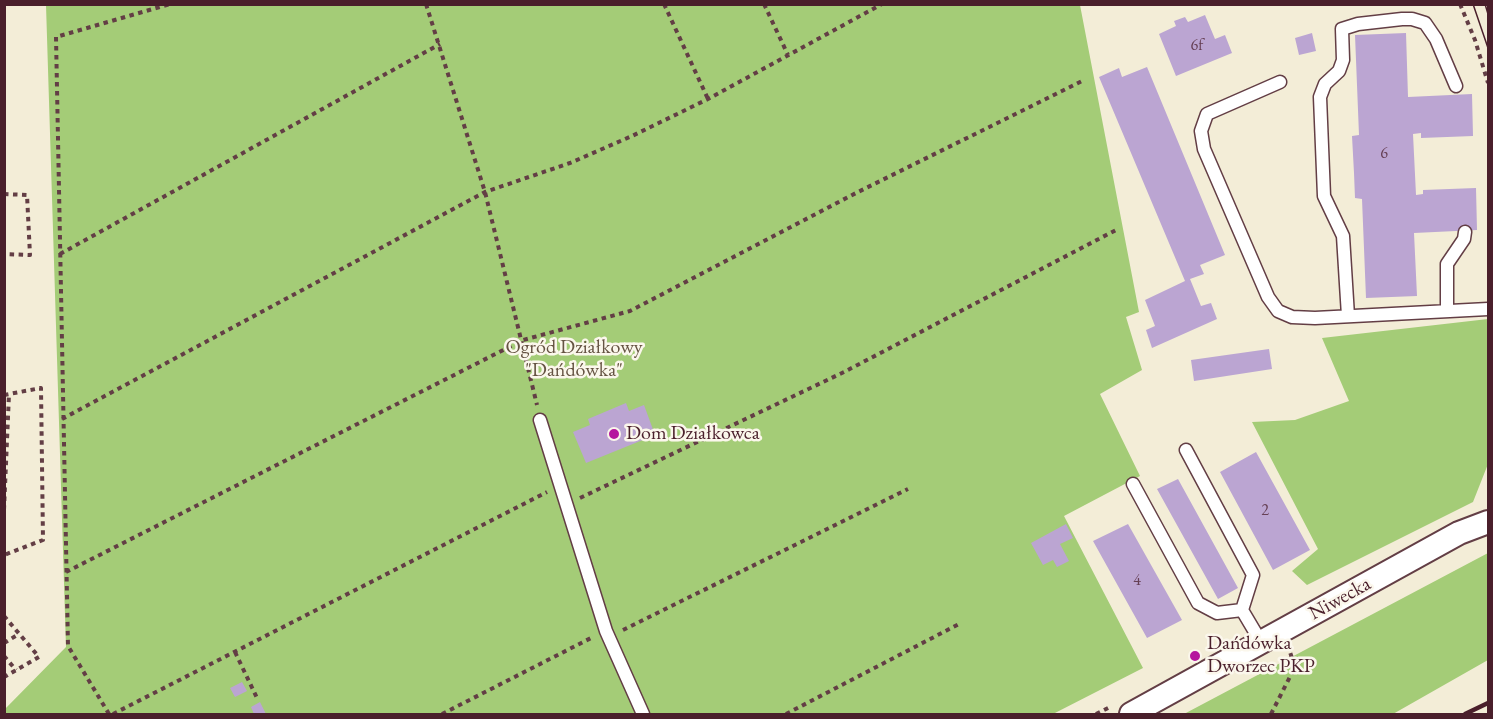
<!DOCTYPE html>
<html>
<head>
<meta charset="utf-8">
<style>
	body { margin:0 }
	#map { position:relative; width:1493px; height:719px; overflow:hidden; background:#f3edd7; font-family:"EB Garamond",serif }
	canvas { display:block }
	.frame { position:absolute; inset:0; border:6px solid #4a1f2b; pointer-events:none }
</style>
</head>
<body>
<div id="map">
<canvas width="1493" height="719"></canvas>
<div class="frame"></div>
</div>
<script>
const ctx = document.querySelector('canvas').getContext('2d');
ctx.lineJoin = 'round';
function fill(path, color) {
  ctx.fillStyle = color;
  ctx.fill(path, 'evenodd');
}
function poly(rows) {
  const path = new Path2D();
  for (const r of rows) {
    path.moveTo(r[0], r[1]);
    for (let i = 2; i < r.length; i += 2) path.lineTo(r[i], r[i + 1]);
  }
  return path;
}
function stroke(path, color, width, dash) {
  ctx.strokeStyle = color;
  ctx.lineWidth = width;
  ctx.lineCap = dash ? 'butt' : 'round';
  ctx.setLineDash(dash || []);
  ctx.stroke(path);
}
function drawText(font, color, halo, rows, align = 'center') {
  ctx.font = font + ' "EB Garamond",serif';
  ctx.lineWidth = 5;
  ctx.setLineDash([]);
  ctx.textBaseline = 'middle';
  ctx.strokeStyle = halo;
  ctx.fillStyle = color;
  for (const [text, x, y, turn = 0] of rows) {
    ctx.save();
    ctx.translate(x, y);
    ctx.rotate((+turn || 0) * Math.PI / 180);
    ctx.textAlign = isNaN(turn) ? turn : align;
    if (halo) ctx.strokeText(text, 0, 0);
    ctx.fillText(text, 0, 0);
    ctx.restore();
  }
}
fill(poly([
	[46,5,1080,5,1139,312,1126,317,1142,370,1100,394,1140,476,1064,516,1143,668,1053,714,5,714,5,709,66,647],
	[1488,319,1488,464,1473,502,1307,585,1292,571,1318,549,1252,422,1295,420,1349,401,1322,338],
	[1488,553,1488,660,1393,714,1184,714]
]), '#a4cc77');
fill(poly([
	[1205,15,1215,39,1225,35,1232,53,1176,76,1159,34,1176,26,1174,21,1185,17,1188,22],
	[1312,33,1316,51,1299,55,1295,38],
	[1406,33,1408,97,1472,94,1473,136,1421,138,1421,133,1413,134,1416,195,1423,194,1423,190,1476,188,1477,230,1414,233,1417,296,1366,298,1362,199,1355,198,1354,173,1352,136,1359,135,1355,35],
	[1147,67,1225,255,1200,265,1204,274,1190,279,1201,306,1211,303,1217,319,1152,348,1146,330,1155,326,1145,300,1185,281,1099,77,1119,68,1122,77],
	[1269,349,1272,369,1194,381,1191,360],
	[626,403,629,411,644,405,655,435,586,463,573,432,590,425,588,419],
	[1256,452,1310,550,1273,570,1220,472],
	[1178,479,1238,588,1218,599,1157,489],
	[1066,524,1073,538,1060,544,1069,561,1057,567,1053,560,1043,565,1031,543],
	[1128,524,1182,620,1147,638,1093,541],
	[242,682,247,691,235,697,230,688],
	[260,702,266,714,254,714,251,707]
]), '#bba5d2');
const lane = poly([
	[1280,82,1207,114,1201,131,1204,149,1268,297,1278,311,1292,317,1315,318,1488,309],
	[1447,311,1447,264,1464,239,1465,232],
	[1348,316,1343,236,1324,196,1320,97,1325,84,1339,71,1343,60,1342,29,1358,24,1402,19,1412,19,1425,23,1436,39,1456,86],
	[540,420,606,631,643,714],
	[1186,450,1253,575,1242,610,1261,642],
	[1133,484,1198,603,1217,613,1242,610]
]);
const street = poly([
	[1131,714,1459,533,1488,522]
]);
stroke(lane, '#633e45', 15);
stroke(street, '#633e45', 26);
stroke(poly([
	[426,4,485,192,537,405],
	[664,4,708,99],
	[764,4,788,55],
	[1460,4,1475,40,1488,83],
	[4,194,27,195,30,255,4,254],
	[60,254,440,44],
	[4,395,41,388,43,540,4,555],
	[62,419,485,192,570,163,632,136,708,99,882,4],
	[580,498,844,372,1116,230],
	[4,510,9,394],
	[66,572,523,340,630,311,856,193,1082,81],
	[4,616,39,657,4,677],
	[623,630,908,489],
	[4,643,19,634],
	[235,652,257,698],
	[4,656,16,670],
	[109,714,68,646,56,37,170,4],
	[113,714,547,492],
	[442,714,591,638],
	[786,714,959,624],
	[1096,714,1110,707],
	[1271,714,1295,667,1290,652]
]), '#633e45', 4, [4.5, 4.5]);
stroke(lane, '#fff', 12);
stroke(street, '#fff', 22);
stroke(poly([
	[1473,4,1488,48],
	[1485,4,1488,14]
]), '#4a1f2b', 1.5);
stroke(poly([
	[1465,714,1488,703]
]), '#4a1f2b', 4.5);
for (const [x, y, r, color] of [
	[614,434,6,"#b5179e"],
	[1195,656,6,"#b5179e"]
]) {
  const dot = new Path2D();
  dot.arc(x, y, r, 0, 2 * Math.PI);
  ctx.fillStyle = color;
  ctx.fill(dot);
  stroke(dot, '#fbf7ec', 2);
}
drawText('16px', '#664055', null, [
	["6f",1197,46],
	["6",1384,154],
	["2",1265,511],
	["4",1137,581]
]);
drawText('20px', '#655342', '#fbf7ec', [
	["Ogród Działkowy",574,348],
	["\"Dańdówka\"",574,371]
]);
drawText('20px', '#4a1f2b', '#fbf7ec', [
	["Dom Działkowca",626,434],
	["Dańdówka",1207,644],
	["Dworzec PKP",1207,667]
], 'left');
drawText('20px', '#4a1f2b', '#fbf7ec', [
	["Niwecka",1340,599,-29]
]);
</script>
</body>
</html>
